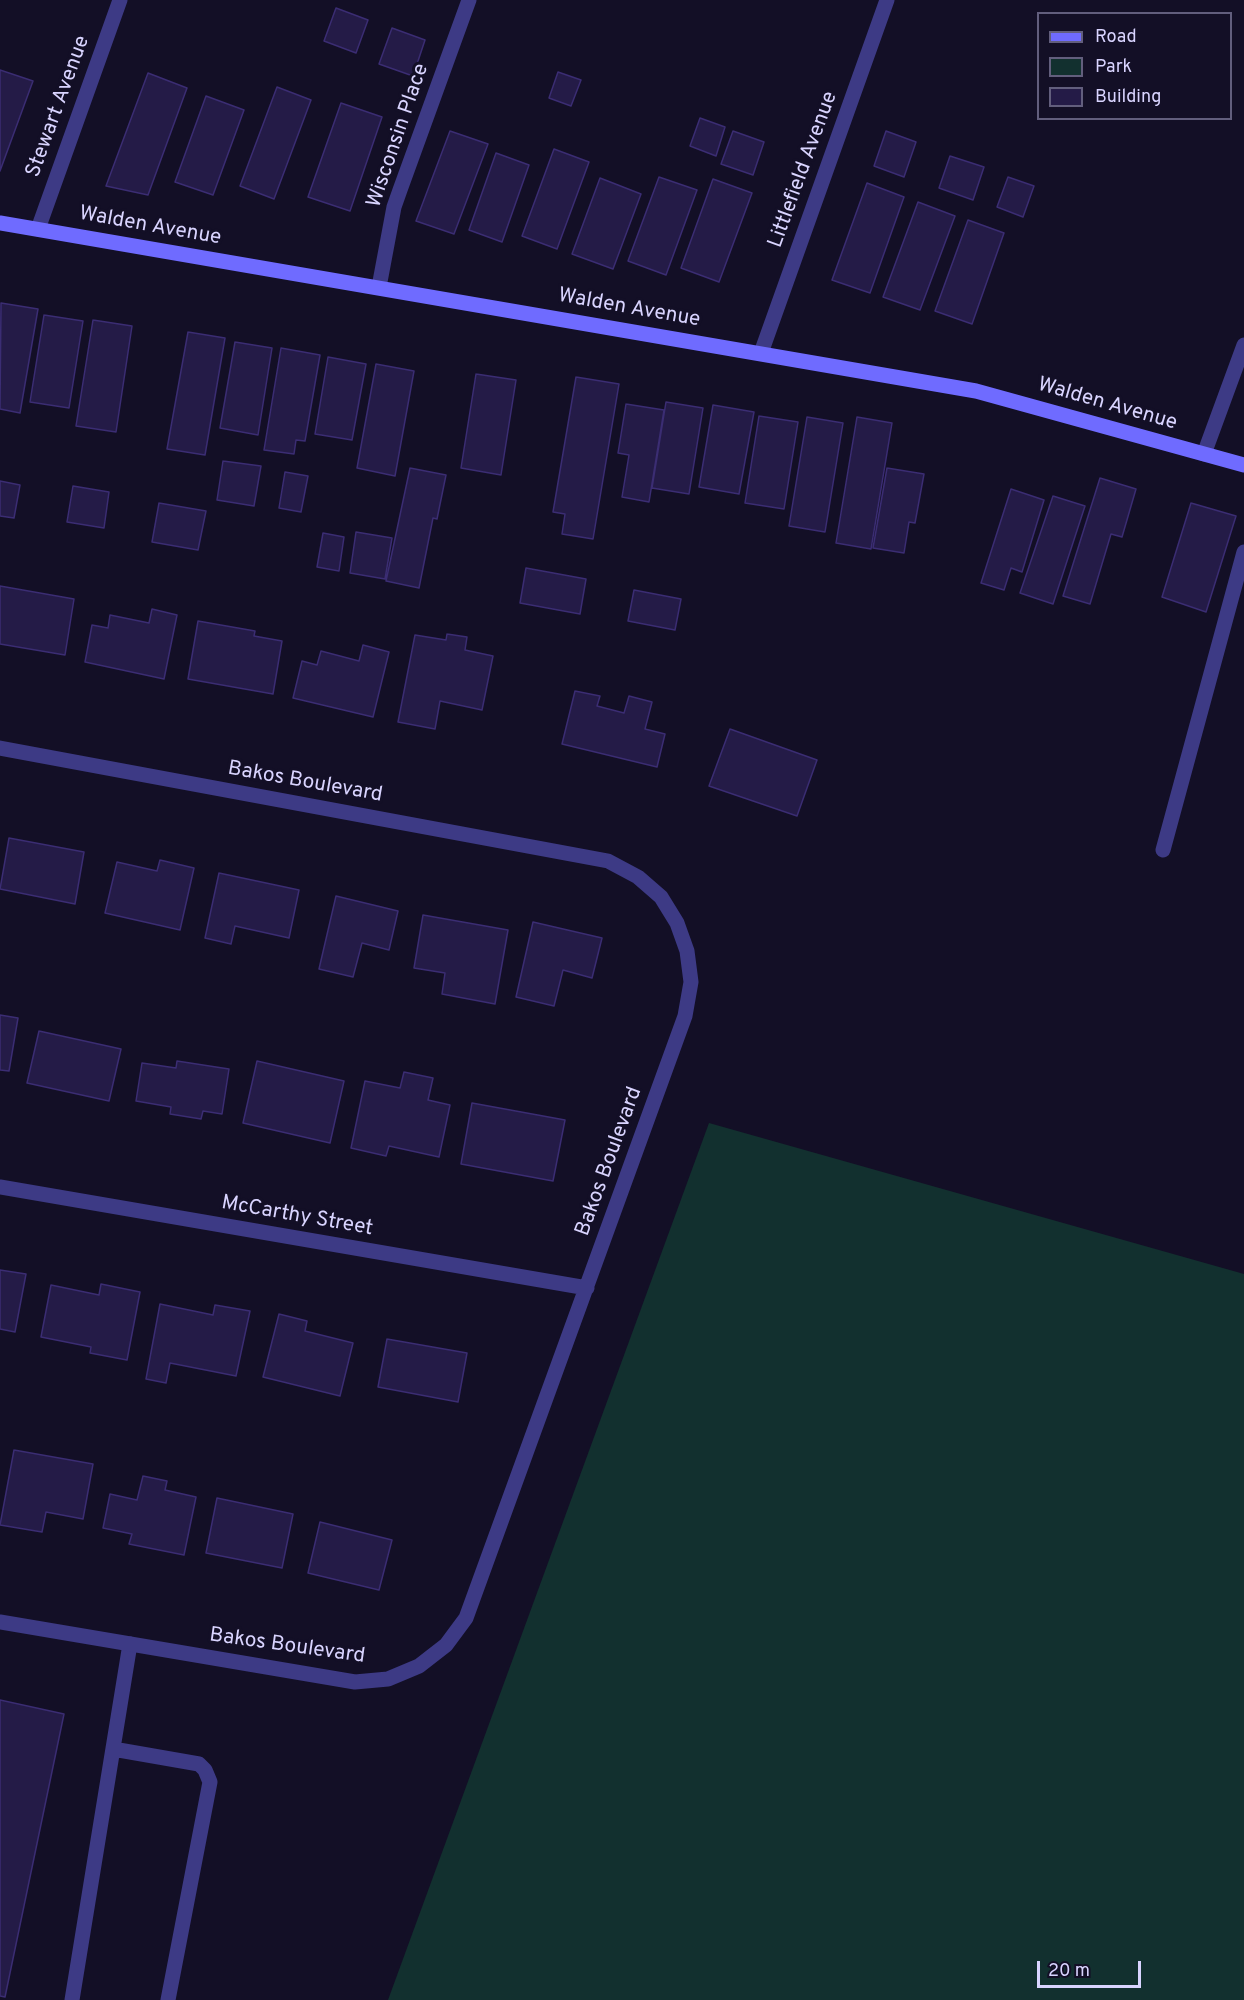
<!DOCTYPE html>
<html>
<head>
<meta charset="utf-8">
<style>
	body { margin:0 }
	#map { position:relative; width:1244px; height:2000px; overflow:hidden; background:#130f26; font-family:Overpass,sans-serif }
	canvas { display:block }
	.legend { position:absolute; left:1037px; top:12px; width:195px; height:108px; box-sizing:border-box; background:#130f26; border:2px solid #625e7d; margin:0; padding:8px 10px; list-style:none; font-size:18px; color:#d9d4ff }
	.legend li { display:flex; align-items:center; gap:12px; height:30px }
	.legend b { width:30px; border:2px solid #625e7d }
	.scale { position:absolute; left:1037px; top:1961px; width:104px; height:27px; box-sizing:border-box; border:3px solid #d9d4ff; border-top:0; padding-left:8px; font-size:18px; line-height:21px; white-space:nowrap; color:#d9d4ff; -webkit-text-stroke:4px #130f26; paint-order:stroke }
</style>
</head>
<body>
<div id="map">
<canvas width="1244" height="2000"></canvas>
<ul class="legend">
<li><b style="height:8px;background:#6f6bff"></b>Road</li>
<li><b style="height:16px;background:#12302f"></b>Park</li>
<li><b style="height:16px;background:#241b47"></b>Building</li>
</ul>
<div class="scale">20 m</div>
</div>
<script>
const ctx = document.querySelector('canvas').getContext('2d');
ctx.lineJoin = 'round';
function fill(path, color) {
  ctx.fillStyle = color;
  ctx.fill(path, 'evenodd');
}
function poly(rows) {
  const path = new Path2D();
  for (const r of rows) {
    path.moveTo(r[0], r[1]);
    for (let i = 2; i < r.length; i += 2) path.lineTo(r[i], r[i + 1]);
  }
  return path;
}
function stroke(path, color, width, dash) {
  ctx.strokeStyle = color;
  ctx.lineWidth = width;
  ctx.lineCap = dash ? 'butt' : 'round';
  ctx.setLineDash(dash || []);
  ctx.stroke(path);
}
function drawText(font, color, halo, rows, align = 'center') {
  ctx.font = font + ' Overpass,sans-serif';
  ctx.lineWidth = 6;
  ctx.setLineDash([]);
  ctx.textBaseline = 'middle';
  ctx.strokeStyle = halo;
  ctx.fillStyle = color;
  for (const [text, x, y, turn = 0] of rows) {
    ctx.save();
    ctx.translate(x, y);
    ctx.rotate((+turn || 0) * Math.PI / 180);
    ctx.textAlign = isNaN(turn) ? turn : align;
    if (halo) ctx.strokeText(text, 0, 0);
    ctx.fillText(text, 0, 0);
    ctx.restore();
  }
}
fill(poly([
	[709,1123,1244,1274,1244,2000,388,2000]
]), '#12302f');
const building = poly([
	[336,8,368,20,356,53,324,41,336,8],
	[392,28,425,40,413,76,379,64,392,28],
	[0,70,33,81,0,171,0,70],
	[558,72,581,80,571,106,549,98,558,72],
	[148,73,187,88,148,195,106,186,148,73],
	[277,87,311,100,274,199,240,186,277,87],
	[206,96,244,110,213,195,175,182,206,96],
	[341,103,382,117,350,211,308,197,341,103],
	[700,118,725,127,716,156,690,146,700,118],
	[450,131,488,144,454,234,416,221,450,131],
	[733,131,764,142,753,175,721,164,733,131],
	[886,131,916,142,904,177,874,166,886,131],
	[554,149,589,162,557,249,522,236,554,149],
	[496,153,529,165,502,242,469,230,496,153],
	[950,156,984,167,973,200,939,188,950,156],
	[659,177,697,190,666,275,628,261,659,177],
	[1008,177,1034,186,1023,217,997,207,1008,177],
	[600,178,641,194,613,269,572,254,600,178],
	[713,179,752,193,719,282,681,268,713,179],
	[867,183,904,197,870,293,832,280,867,183],
	[918,202,955,216,920,310,883,297,918,202],
	[968,220,1004,233,972,324,935,311,968,220],
	[1,303,38,309,20,413,0,409,1,303],
	[44,315,83,321,69,408,30,402,44,315],
	[93,320,132,326,116,432,76,426,93,320],
	[188,332,225,338,205,455,167,449,188,332],
	[235,342,272,348,258,435,220,428,235,342],
	[281,348,320,355,305,441,296,440,294,454,264,450,281,348],
	[328,357,366,364,352,440,315,434,328,357],
	[376,364,414,371,395,476,357,468,376,364],
	[476,374,516,380,501,475,461,468,476,374],
	[576,377,619,384,593,539,562,534,565,514,553,512,576,377],
	[666,402,703,408,689,494,652,488,666,402],
	[626,404,664,410,649,502,622,497,629,455,618,453,626,404],
	[713,405,754,412,739,494,699,487,713,405],
	[759,416,798,422,784,509,745,503,759,416],
	[807,417,843,423,825,532,789,526,807,417],
	[857,417,892,423,871,549,836,543,857,417],
	[223,461,261,466,254,506,217,500,223,461],
	[410,468,446,475,437,519,433,518,419,588,386,581,410,468],
	[887,468,924,474,915,523,909,522,904,553,873,548,887,468],
	[285,472,308,476,301,512,279,508,285,472],
	[1100,478,1136,489,1122,537,1111,534,1090,604,1063,596,1100,478],
	[0,481,20,485,14,518,0,516,0,481],
	[73,486,109,492,104,528,67,522,73,486],
	[1011,489,1044,500,1022,572,1011,568,1004,590,981,583,1011,489],
	[1053,496,1085,506,1053,604,1020,593,1053,496],
	[159,503,206,511,198,550,152,542,159,503],
	[1191,503,1236,516,1206,612,1162,597,1191,503],
	[356,532,392,538,385,579,350,573,356,532],
	[323,533,344,537,339,571,317,567,323,533],
	[526,568,586,579,580,614,520,603,526,568],
	[0,586,74,599,65,655,0,644,0,586],
	[634,590,681,599,675,630,628,621,634,590],
	[152,609,177,615,164,679,85,662,92,625,108,628,110,615,149,623,152,609],
	[198,621,255,631,254,636,282,641,273,694,188,679,198,621],
	[447,634,467,637,465,650,493,656,482,710,440,701,435,729,398,722,415,635,446,640,447,634],
	[363,645,389,652,373,717,293,698,302,661,317,665,321,651,359,661,363,645],
	[575,691,600,696,597,706,624,713,629,696,652,702,645,729,665,734,657,767,562,744,575,691],
	[730,729,817,760,797,816,709,786,730,729],
	[9,838,84,852,75,904,0,889,9,838],
	[160,860,194,868,180,930,105,913,117,862,157,871,160,860],
	[219,873,299,890,289,938,235,926,231,944,205,938,219,873],
	[336,896,398,911,389,950,362,943,353,977,319,969,336,896],
	[423,915,508,930,495,1004,442,994,445,973,414,968,423,915],
	[533,922,602,938,592,978,563,970,554,1006,516,997,533,922],
	[0,1015,18,1018,9,1071,0,1070,0,1015],
	[39,1031,121,1049,109,1101,27,1083,39,1031],
	[177,1061,229,1069,222,1114,203,1111,201,1119,170,1114,171,1107,136,1101,142,1063,176,1068,177,1061],
	[257,1061,344,1081,330,1143,243,1123,257,1061],
	[404,1072,433,1078,428,1100,450,1105,439,1157,389,1146,386,1156,351,1148,365,1081,400,1088,404,1072],
	[472,1103,565,1120,553,1181,461,1164,472,1103],
	[0,1270,26,1274,15,1332,0,1329,0,1270],
	[101,1284,140,1292,127,1360,90,1353,91,1347,41,1337,51,1285,99,1295,101,1284],
	[160,1304,213,1315,215,1305,250,1311,236,1376,170,1363,166,1383,146,1379,160,1304],
	[279,1314,307,1321,305,1331,353,1343,340,1396,263,1377,279,1314],
	[387,1339,467,1353,458,1402,378,1387,387,1339],
	[14,1450,93,1464,83,1519,46,1512,42,1532,0,1525,14,1450],
	[143,1476,167,1481,165,1490,196,1497,184,1555,129,1544,132,1534,103,1528,110,1494,137,1500,143,1476],
	[217,1498,293,1514,282,1568,206,1553,217,1498],
	[320,1522,392,1540,379,1590,308,1573,320,1522],
	[0,1700,64,1714,5,1997,0,1996,0,1700]
]);
fill(building, '#241b47');
stroke(building, '#3b2d73', 1.5);
stroke(poly([
	[1163,850,1244,552],
	[113,1749,199,1764,205,1770,210,1782,168,2000],
	[72,2000,130,1644]
]), '#3d3a85', 15);
stroke(poly([
	[38,229,120,0],
	[379,287,394,207,400,190,469,0],
	[761,353,887,0],
	[1204,454,1244,345],
	[0,748,608,861,638,877,661,897,677,923,687,951,691,982,685,1016,466,1618,446,1645,419,1666,388,1679,355,1682,0,1622],
	[0,1187,587,1288]
]), '#3d3a85', 15);
stroke(poly([
	[0,223,976,391,1244,465]
]), '#6f6bff', 15);
drawText('21px', '#d9d4ff', '#130f26', [
	["Stewart Avenue",59,107,-70],
	["Wisconsin Place",399,136,-71],
	["Littlefield Avenue",804,170,-70],
	["Walden Avenue",150,227,10],
	["Walden Avenue",629,309,10],
	["Walden Avenue",1107,405,16],
	["Bakos Boulevard",305,783,10],
	["Bakos Boulevard",610,1162,-70],
	["McCarthy Street",297,1217,10],
	["Bakos Boulevard",287,1647,8]
]);
</script>
</body>
</html>
